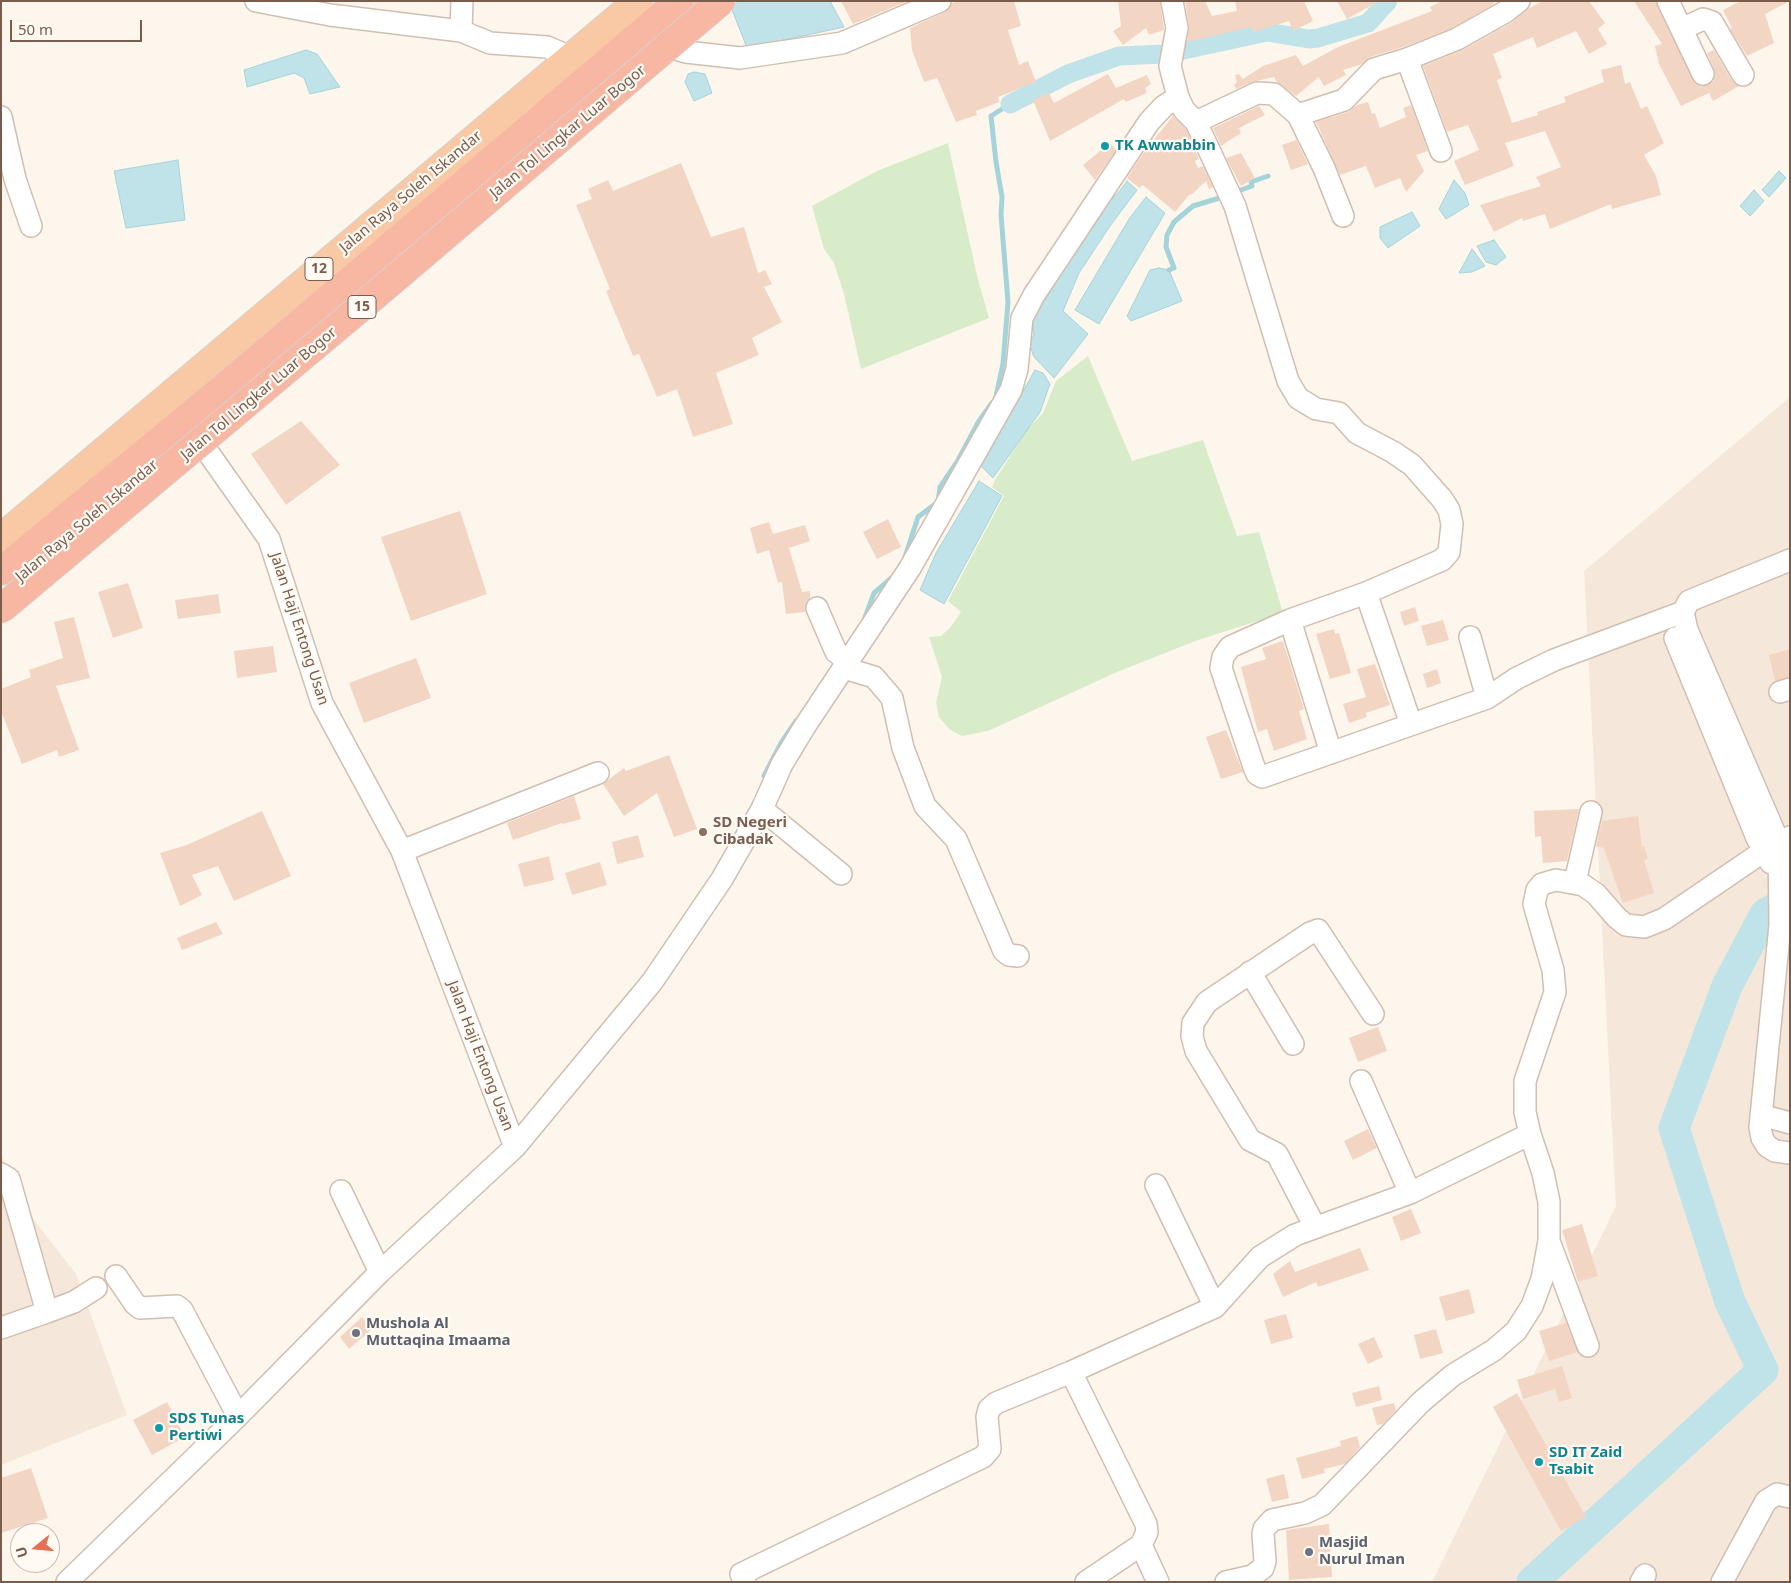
<!DOCTYPE html>
<html>
<head>
<meta charset="utf-8">
<style>
	body { margin:0 }
	#map { position:relative; width:1791px; height:1583px; overflow:hidden; background:#fdf6ec; font-family:"Noto Sans",sans-serif }
	canvas { display:block }
	.frame { position:absolute; inset:0; border:2px solid #7a5c4d; pointer-events:none }
	.north { position:absolute; left:10px; top:1523px; width:50px; height:50px; box-sizing:border-box; background:#fffaf3; border:1px solid #cabbb1; border-radius:50%; rotate:253deg; font-size:14px; font-weight:700; line-height:20px; text-align:center; color:#7a5c4d }
	.north::after { content:''; display:block; margin:auto; width:18px; height:22px; background:#e76f51; clip-path:polygon(50% 0,100% 100%,50% 72%,0 100%) }
	.scale { position:absolute; left:10px; top:20px; width:132px; height:22px; box-sizing:border-box; border:2px solid #7a5c4d; border-top:0; padding-left:6px; font-size:15px; line-height:18px; white-space:nowrap; color:#7a5c4d; -webkit-text-stroke:4px #fffaf3; paint-order:stroke }
</style>
</head>
<body>
<div id="map">
<canvas width="1791" height="1583"></canvas>
<div class="frame"></div>
<div class="north">U</div>
<div class="scale">50 m</div>
</div>
<script>
const ctx = document.querySelector('canvas').getContext('2d');
ctx.lineJoin = 'round';
function fill(path, color) {
  ctx.fillStyle = color;
  ctx.fill(path, 'evenodd');
}
function poly(rows) {
  const path = new Path2D();
  for (const r of rows) {
    path.moveTo(r[0], r[1]);
    for (let i = 2; i < r.length; i += 2) path.lineTo(r[i], r[i + 1]);
  }
  return path;
}
function stroke(path, color, width, dash) {
  ctx.strokeStyle = color;
  ctx.lineWidth = width;
  ctx.lineCap = dash ? 'butt' : 'round';
  ctx.setLineDash(dash || []);
  ctx.stroke(path);
}
function drawText(font, color, halo, rows, align = 'center') {
  ctx.font = font + ' "Noto Sans",sans-serif';
  ctx.lineWidth = 4.5;
  ctx.setLineDash([]);
  ctx.textBaseline = 'middle';
  ctx.strokeStyle = halo;
  ctx.fillStyle = color;
  for (const [text, x, y, turn = 0] of rows) {
    ctx.save();
    ctx.translate(x, y);
    ctx.rotate((+turn || 0) * Math.PI / 180);
    ctx.textAlign = isNaN(turn) ? turn : align;
    if (halo) ctx.strokeText(text, 0, 0);
    ctx.fillText(text, 0, 0);
    ctx.restore();
  }
}
fill(poly([
	[1790,397,1790,1582,1432,1582,1616,1206,1584,571],
	[1,1154,20,1202,76,1274,127,1415,1,1465]
]), '#f5e8da');
fill(poly([
	[948,143,977,276,989,318,861,369,844,294,834,263,824,249,812,206,877,171],
	[1088,356,1132,461,1203,440,1237,536,1259,532,1283,613,1198,640,1117,672,988,731,962,736,949,729,939,717,936,703,942,677,929,637,941,636,950,628,961,612,948,601,1004,496,992,487,995,480,1026,431,1043,413,1056,381]
]), '#d8ecc9');
const water = poly([
	[739,1,830,1,844,27,747,48,731,7,739,1],
	[306,50,317,54,340,87,310,94,304,78,294,73,247,87,244,70,306,50],
	[694,72,705,74,712,93,694,101,685,82,688,74,694,72],
	[178,160,185,220,126,228,114,171,178,160],
	[1779,171,1786,178,1769,197,1762,190,1779,171],
	[1454,180,1465,193,1469,205,1446,219,1439,209,1454,180],
	[1127,181,1137,190,1110,226,1079,273,1063,311,1088,334,1054,378,1034,357,1029,343,1034,335,1032,318,1100,210,1119,192,1127,181],
	[1754,190,1764,201,1750,216,1740,206,1754,190],
	[1146,197,1165,213,1099,324,1075,310,1129,219,1146,197],
	[1412,212,1420,226,1388,248,1380,238,1380,227,1412,212],
	[1494,240,1506,257,1496,265,1486,262,1477,246,1494,240],
	[1472,249,1485,266,1472,272,1459,273,1472,249],
	[1159,268,1169,270,1182,301,1131,321,1127,316,1150,270,1159,268],
	[1035,370,1043,373,1050,384,1040,412,993,478,981,466,1035,370],
	[979,481,1002,496,944,604,920,590,936,553,979,481]
]);
fill(water, '#bfe3e8');
stroke(water, '#a5d3da', 1);
stroke(poly([
	[1238,191,1252,186,1251,182,1268,176],
	[1169,270,1174,268,1166,247,1167,235,1174,222,1193,206,1226,196],
	[996,396,1003,364,1008,302,1001,215,1002,197,996,162,991,116,1010,104],
	[905,557,918,517,938,502,940,487,957,462,979,421,992,403],
	[864,620,874,593,895,575],
	[764,776,781,743,796,721]
]), '#a5d3da', 5);
stroke(poly([
	[1010,104,1068,74,1119,56,1165,54,1267,32,1309,39,1318,38,1368,23,1388,1]
]), '#bfe3e8', 19);
stroke(poly([
	[1532,1582,1763,1370,1730,1302,1674,1128,1727,986,1765,914,1790,900]
]), '#bfe3e8', 31);
fill(poly([
	[841,1,908,1,853,24],
	[959,1,1014,1,1021,26,1008,30,1019,65,1028,61,1036,82,998,97,999,102,976,111,977,115,956,122,937,78,924,82,912,50,910,28,945,12,952,3],
	[1118,1,1160,1,1164,30,1149,35,1146,28,1123,45,1113,31,1121,26],
	[1185,1,1205,1,1212,16,1237,11,1235,1,1304,1,1313,21,1293,31,1289,21,1253,32,1251,27,1187,42,1189,26],
	[1337,1,1379,1,1347,19],
	[1442,1,1493,1,1494,4,1452,28,1403,47,1370,57,1362,64,1343,70,1346,75,1324,86,1319,77,1296,96,1277,82,1274,77,1252,82,1236,89,1234,84,1237,83,1235,75,1239,74,1243,79,1263,66,1296,55,1303,66,1338,47,1432,11,1430,7],
	[1543,1,1589,1,1605,23,1598,29,1607,44,1589,54,1576,31,1537,48,1533,37,1493,54,1502,78,1497,80,1512,123,1538,115,1537,112,1566,102,1564,97,1604,82,1601,70,1621,65,1625,84,1630,82,1641,109,1647,106,1664,143,1644,155,1656,176,1661,195,1612,209,1611,204,1550,229,1545,214,1523,221,1522,218,1494,232,1480,205,1541,186,1536,177,1561,167,1545,131,1505,143,1514,166,1465,185,1454,161,1479,150,1468,125,1447,132,1423,66,1463,50,1511,23,1528,9],
	[1634,1,1656,1,1696,84,1703,86,1714,81,1714,69,1707,53,1714,50,1732,81,1739,86,1713,101,1709,93,1681,106,1659,64,1655,46,1662,44],
	[1741,1,1790,1,1765,14,1774,43,1747,56,1730,29,1732,28,1723,10],
	[1108,74,1116,88,1147,75,1151,84,1145,88,1147,93,1126,102,1124,99,1050,141,1033,100,1049,93,1054,103],
	[1368,102,1372,114,1375,113,1380,128,1406,117,1403,108,1411,105,1428,151,1416,155,1424,171,1406,192,1400,178,1375,188,1366,166,1340,175,1316,122,1348,112,1357,105],
	[1259,106,1265,115,1239,128,1241,133,1221,146,1213,128],
	[1173,116,1186,129,1199,159,1195,161,1198,168,1203,166,1213,187,1209,189,1206,181,1191,195,1190,194,1175,212,1143,185,1139,188,1127,178,1144,152],
	[1294,135,1308,164,1291,170,1282,145,1296,140],
	[1110,143,1116,150,1095,180,1083,165],
	[1241,153,1255,178,1241,186,1226,158],
	[681,163,711,237,744,227,758,273,765,270,772,284,764,287,782,322,752,338,759,355,716,373,733,424,693,437,677,389,657,397,639,354,633,356,606,291,610,289,576,205,592,199,588,189,608,180,613,191],
	[301,421,340,465,286,505,251,454],
	[460,511,487,594,411,621,381,537],
	[888,519,901,547,877,559,863,532],
	[769,522,773,534,805,525,810,541,789,548,802,592,810,591,810,598,805,606,805,612,786,614,782,582,778,583,769,550,757,554,750,528],
	[128,583,143,628,113,638,98,592],
	[218,594,221,613,178,619,175,600],
	[1415,607,1419,621,1404,626,1400,612],
	[74,617,90,678,56,686,79,750,59,757,57,750,22,764,1,711,1,689,31,677,29,670,63,658,54,622],
	[1443,620,1449,640,1427,646,1421,626],
	[1334,629,1335,634,1339,633,1351,673,1330,679,1316,634],
	[1283,641,1304,709,1299,711,1307,739,1274,751,1267,729,1258,732,1241,667,1266,659,1262,648],
	[273,646,277,672,237,678,234,651],
	[1790,649,1790,677,1775,681,1769,655],
	[416,658,431,698,364,723,349,683],
	[1375,664,1390,705,1366,713,1367,717,1349,723,1343,704,1366,697,1357,669],
	[1437,669,1441,683,1427,688,1423,674],
	[1226,730,1243,772,1221,779,1206,737],
	[669,755,697,829,674,837,657,793,624,816,603,784,624,768,626,771],
	[574,796,581,819,563,824,562,823,513,840,507,823],
	[1579,809,1567,861,1543,863,1541,836,1535,837,1534,811],
	[262,811,291,876,234,901,218,866,192,875,202,895,180,906,160,853,187,845],
	[1638,816,1642,847,1644,846,1648,859,1644,860,1654,893,1623,903,1603,846,1596,847,1602,821],
	[638,835,644,857,617,864,612,842],
	[549,856,554,880,524,887,518,864],
	[600,862,607,885,572,895,565,873],
	[216,922,223,934,182,950,177,938],
	[1378,1027,1387,1051,1358,1062,1349,1038],
	[1368,1129,1377,1148,1353,1160,1344,1141],
	[1411,1209,1421,1233,1401,1241,1392,1217],
	[1582,1224,1598,1276,1578,1282,1562,1230],
	[1360,1248,1369,1270,1318,1287,1316,1282,1283,1297,1273,1274,1290,1261,1295,1272],
	[1469,1289,1475,1313,1446,1321,1439,1297],
	[1286,1314,1293,1338,1271,1344,1264,1320],
	[362,1317,371,1330,349,1349,340,1337],
	[1566,1323,1578,1352,1549,1361,1539,1331],
	[1436,1329,1443,1353,1420,1359,1414,1335],
	[1374,1337,1383,1357,1368,1364,1358,1344],
	[1562,1366,1572,1398,1559,1402,1555,1389,1523,1399,1517,1380],
	[1379,1386,1382,1400,1356,1407,1352,1393],
	[1517,1393,1586,1517,1561,1531,1493,1407],
	[167,1402,185,1437,152,1455,133,1420],
	[1394,1403,1396,1410,1383,1424,1377,1425,1372,1408],
	[1357,1436,1360,1447,1345,1464,1324,1469,1325,1473,1302,1479,1296,1458,1341,1446,1340,1441],
	[31,1468,48,1518,1,1533,1,1478],
	[1284,1474,1289,1498,1272,1502,1266,1479],
	[1329,1524,1332,1577,1289,1580,1286,1530]
]), '#f3d5c3');
const minor = poly([
	[256,1,330,15,461,31,490,43,547,47,570,57],
	[1172,1,1177,28,1170,66,1178,97,1184,110,1196,122,1235,206,1288,381,1298,398,1316,409,1339,413,1357,433,1393,452,1412,465,1442,499,1449,510,1452,524,1449,552,1442,560,1366,593,1290,620,1331,753],
	[1668,1,1703,74],
	[1682,29,1703,19,1712,22,1743,75],
	[461,31,462,1],
	[656,43,686,52,740,58,842,43,940,1],
	[1407,59,1441,151],
	[1298,115,1344,100,1374,69,1407,59,1457,39,1505,12,1519,1],
	[1,117,15,179,31,226],
	[1196,122,1257,93,1274,94,1298,115,1324,168,1343,216],
	[193,431,269,539,322,703,402,851,515,1147],
	[1790,560,1689,601,1683,612,1687,630,1779,843,1780,925,1760,1127,1762,1138,1767,1146,1775,1151,1790,1153],
	[1366,593,1411,724],
	[817,608,836,652,848,661],
	[1290,620,1230,647,1223,657,1221,668,1254,767,1257,774,1262,777,1487,698,1517,678,1554,660,1683,612],
	[1470,637,1487,698],
	[1675,638,1757,838,1771,863],
	[844,668,874,677,892,698,903,748,925,806,956,839,1004,951,1009,955,1018,956],
	[1780,692,1790,689],
	[762,809,841,874],
	[402,851,598,773],
	[1575,882,1591,812],
	[1250,972,1293,1044],
	[1361,1081,1410,1193],
	[1761,1115,1790,1123],
	[1,1174,9,1179,47,1312,1,1328],
	[1156,1185,1215,1307],
	[341,1191,380,1272],
	[1315,1227,1277,1154,1250,1140,1196,1051,1192,1036,1193,1023,1207,1002,1310,933,1318,930,1373,1014],
	[1549,1241,1588,1346],
	[116,1276,135,1304,140,1308,177,1306,182,1310,238,1416],
	[47,1312,74,1302,96,1288],
	[1141,1545,1158,1582],
	[67,1582,238,1416,380,1272,515,1147,652,982,722,879,762,809,782,764,805,726,910,568,1011,390,1017,369,1022,318,1034,295,1149,122,1164,106,1178,97],
	[745,1582,741,1574,983,1457,990,1449,987,1417,989,1409,996,1403,1071,1372],
	[1086,1582,1141,1545,1147,1532,1146,1524,1071,1372,1215,1307,1260,1257,1295,1235,1410,1193,1530,1134,1525,1112,1525,1081,1555,992,1553,970,1534,904,1537,890,1542,884,1556,880,1583,885,1596,894,1617,918,1626,925,1644,927,1664,919,1764,851,1790,837],
	[1226,1582,1252,1576,1263,1568,1265,1561,1263,1534,1264,1529,1272,1520,1305,1513,1322,1505,1421,1402,1453,1375,1494,1350,1516,1331,1532,1306,1542,1279,1549,1241,1549,1202,1543,1173,1530,1134],
	[1641,1582,1645,1575],
	[1722,1582,1766,1501,1777,1494,1790,1497]
]);
const trunk = poly([
	[661,32,699,1],
	[1,538,638,1]
]);
const motorway = poly([
	[1,571,228,384,679,1]
]);
stroke(minor, '#d1beb0', 24);
stroke(trunk, '#dad1cd', 30);
stroke(motorway, '#dad1cd', 30);
stroke(minor, '#fff', 21);
stroke(trunk, '#f9c8a4', 28);
stroke(motorway, '#f7b7a3', 28);
const motorwayBridge = poly([
	[1,609,360,308,721,1]
]);
stroke(motorwayBridge, '#dad1cd', 30, []);
stroke(motorwayBridge, '#f7b7a3', 28);
for (const [x, y, r, color] of [
	[1105,146,5,"#0f9aa8"],
	[703,832,5,"#8d6e63"],
	[356,1333,5,"#6b7280"],
	[159,1428,5,"#0f9aa8"],
	[1539,1462,5,"#0f9aa8"],
	[1309,1552,5,"#6b7280"]
]) {
  const dot = new Path2D();
  dot.arc(x, y, r, 0, 2 * Math.PI);
  ctx.fillStyle = color;
  ctx.fill(dot);
  stroke(dot, '#fffaf3', 2);
}
for (const [x, y, w] of [
	[319,269,28],
	[362,307,28]
]) {
  const box = new Path2D();
  box.roundRect(x - w / 2, y - 11.5, w, 23, 4);
  ctx.fillStyle = '#fffaf3';
  ctx.fill(box);
  stroke(box, '#7a5c4d', 1);
}
drawText('bold 14px', '#7a5c4d', null, [
	["12",319,269],
	["15",362,307]
]);
drawText('15px', '#7a5c4d', '#fffaf3', [
	["Jalan Tol Lingkar Luar Bogor",568,132,-40],
	["Jalan Raya Soleh Iskandar",411,192,-40],
	["Jalan Tol Lingkar Luar Bogor",259,394,-40],
	["Jalan Raya Soleh Iskandar",87,521,-40],
	["Jalan Haji Entong Usan",299,629,72],
	["Jalan Haji Entong Usan",480,1056,69]
]);
drawText('bold 15px', '#0d838f', '#fffaf3', [
	["TK Awwabbin",1115,146],
	["SDS Tunas",169,1419],
	["Pertiwi",169,1436],
	["SD IT Zaid",1549,1453],
	["Tsabit",1549,1470]
], 'left');
drawText('bold 15px', '#785e54', '#fffaf3', [
	["SD Negeri",713,823],
	["Cibadak",713,840]
], 'left');
drawText('bold 15px', '#5b616d', '#fffaf3', [
	["Mushola Al",366,1324],
	["Muttaqina Imaama",366,1341],
	["Masjid",1319,1543],
	["Nurul Iman",1319,1560]
], 'left');
</script>
</body>
</html>
